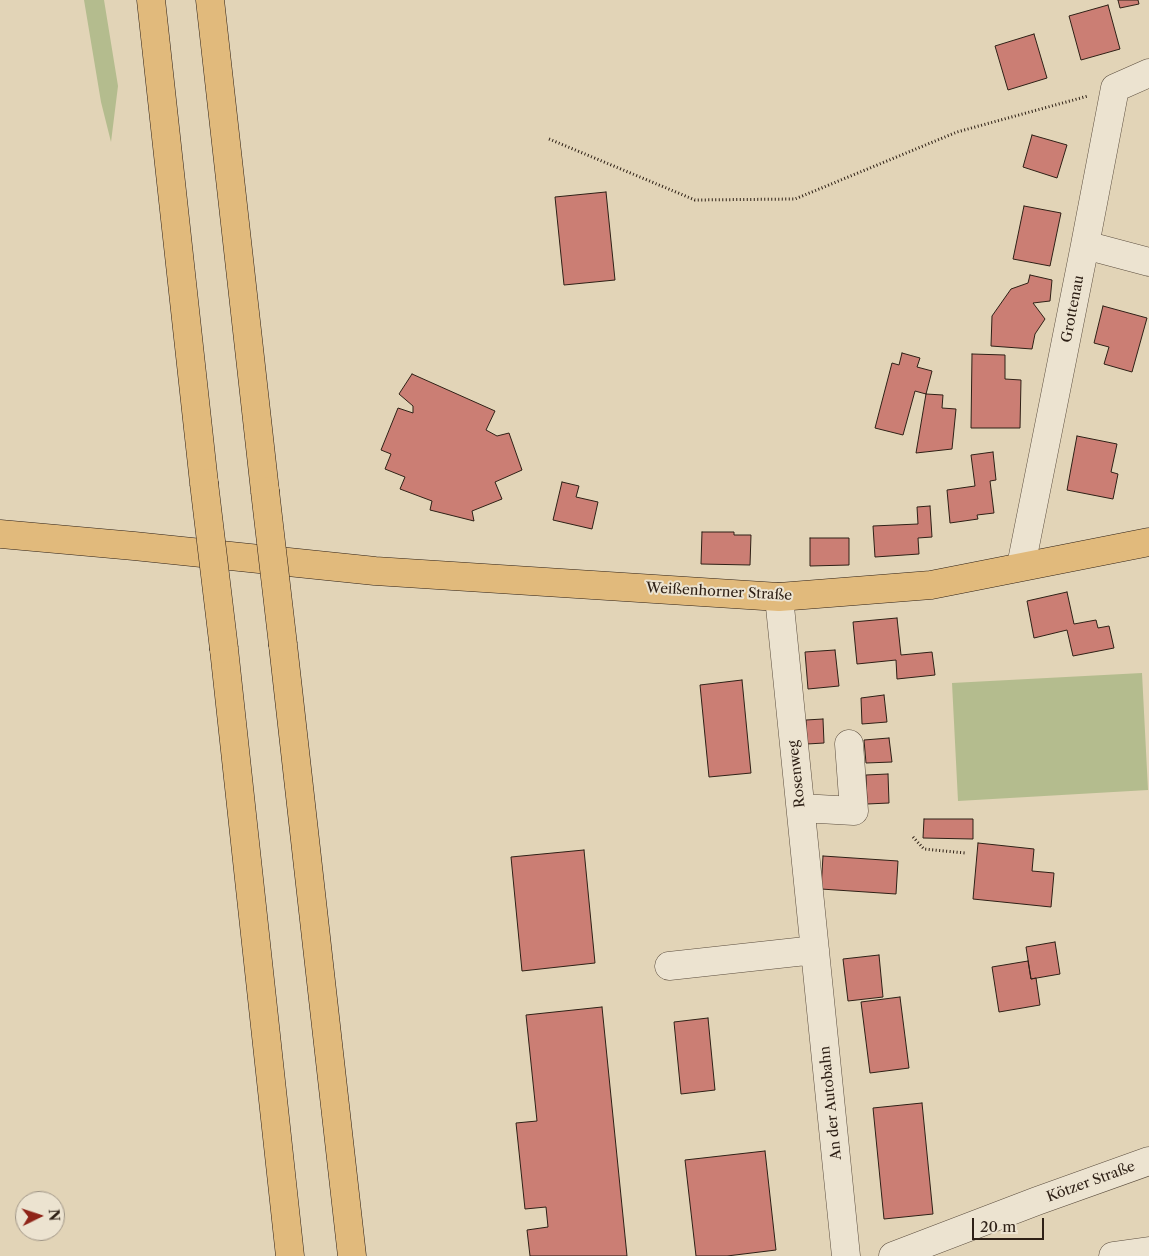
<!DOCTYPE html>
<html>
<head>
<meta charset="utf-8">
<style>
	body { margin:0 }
	#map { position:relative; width:1149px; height:1256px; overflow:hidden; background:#e2d4b7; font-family:"Libre Caslon Text",serif }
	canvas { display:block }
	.north { position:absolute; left:15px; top:1191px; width:50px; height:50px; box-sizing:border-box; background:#ece3d0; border:1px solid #a09586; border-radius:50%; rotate:86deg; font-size:14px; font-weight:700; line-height:20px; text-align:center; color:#2e2016 }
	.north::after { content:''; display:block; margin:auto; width:18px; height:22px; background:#8f2418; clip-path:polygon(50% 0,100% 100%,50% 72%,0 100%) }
	.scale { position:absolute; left:972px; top:1218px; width:72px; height:22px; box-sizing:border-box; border:2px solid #2e2016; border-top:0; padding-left:6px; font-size:15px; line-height:18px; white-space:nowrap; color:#2e2016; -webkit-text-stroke:4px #ece3d0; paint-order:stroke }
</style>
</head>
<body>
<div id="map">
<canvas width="1149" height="1256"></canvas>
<div class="north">N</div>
<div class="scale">20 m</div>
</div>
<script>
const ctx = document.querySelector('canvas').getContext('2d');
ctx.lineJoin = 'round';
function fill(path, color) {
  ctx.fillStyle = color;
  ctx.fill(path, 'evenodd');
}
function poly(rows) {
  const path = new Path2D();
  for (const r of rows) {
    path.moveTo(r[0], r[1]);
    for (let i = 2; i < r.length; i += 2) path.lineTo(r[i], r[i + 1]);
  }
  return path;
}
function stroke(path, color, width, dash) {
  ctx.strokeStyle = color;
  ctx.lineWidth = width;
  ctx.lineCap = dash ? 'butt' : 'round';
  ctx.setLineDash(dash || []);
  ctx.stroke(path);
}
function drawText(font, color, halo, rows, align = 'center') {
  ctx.font = font + ' "Libre Caslon Text",serif';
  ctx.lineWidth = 4;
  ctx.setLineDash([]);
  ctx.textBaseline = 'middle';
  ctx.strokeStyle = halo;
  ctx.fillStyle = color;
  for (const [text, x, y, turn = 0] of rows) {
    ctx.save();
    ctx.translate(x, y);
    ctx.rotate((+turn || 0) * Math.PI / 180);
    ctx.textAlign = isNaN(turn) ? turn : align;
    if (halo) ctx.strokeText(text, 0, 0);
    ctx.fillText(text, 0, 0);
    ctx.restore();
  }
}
fill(poly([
	[84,0,104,0,118,86,111,142,101,102],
	[1142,673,1148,790,958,801,952,683]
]), '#b4bc8e');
const building = poly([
	[1118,0,1138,0,1139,4,1120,8,1118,0],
	[1108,5,1120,49,1081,60,1069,16,1108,5],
	[1034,34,1047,78,1008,90,995,46,1034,34],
	[1032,135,1067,145,1057,178,1023,167,1032,135],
	[606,192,615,280,564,285,555,197,606,192],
	[1024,206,1061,213,1050,266,1013,259,1024,206],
	[1030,275,1052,280,1050,301,1033,303,1045,319,1035,334,1032,349,991,346,992,316,1011,289,1028,283,1030,275],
	[1103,306,1147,318,1132,372,1104,364,1109,347,1094,343,1103,306],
	[902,353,920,358,917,367,932,371,926,394,915,391,903,435,875,428,892,363,899,365,902,353],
	[972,354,1005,355,1005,379,1021,380,1020,428,971,428,972,354],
	[412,374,495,411,486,430,497,436,509,433,522,470,495,482,502,499,472,511,474,521,430,510,432,501,400,489,405,477,385,469,391,454,381,450,398,408,413,413,413,406,399,394,412,374],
	[926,394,943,395,942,408,956,409,952,449,916,453,926,394],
	[1077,436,1117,444,1111,472,1118,474,1113,499,1067,490,1077,436],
	[993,452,996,480,990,481,994,513,977,515,978,519,950,523,947,490,975,486,971,455,993,452],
	[562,482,579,486,576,497,598,502,592,529,553,520,562,482],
	[930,506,932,537,918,538,919,554,875,557,873,526,918,524,917,507,930,506],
	[702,532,734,532,734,535,751,535,750,565,701,564,702,532],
	[810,538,849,538,849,565,810,566,810,538],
	[1067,592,1074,624,1096,620,1098,628,1109,626,1114,648,1073,656,1067,630,1034,638,1027,601,1067,592],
	[897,618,901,655,932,652,935,675,897,679,896,660,857,664,853,622,897,618],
	[835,650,839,686,808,689,805,652,835,650],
	[742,680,751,773,709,777,700,685,742,680],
	[884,695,887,722,862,724,861,698,884,695],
	[823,719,824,743,807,744,806,720,823,719],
	[889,738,892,762,866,763,864,740,889,738],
	[888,774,889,803,867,804,866,775,888,774],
	[924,819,973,819,973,839,923,838,924,819],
	[978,843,1034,849,1032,871,1054,873,1051,907,973,899,978,843],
	[584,850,595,963,522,971,511,857,584,850],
	[823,856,898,861,896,894,821,889,823,856],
	[1055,942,1060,974,1031,979,1026,947,1055,942],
	[879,955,883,997,848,1001,843,959,879,955],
	[1028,961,1031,979,1036,978,1040,1005,999,1012,992,967,1028,961],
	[900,997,909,1068,870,1073,861,1002,900,997],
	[602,1007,627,1256,530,1256,527,1230,548,1227,546,1207,525,1209,516,1123,537,1121,526,1015,602,1007],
	[708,1018,715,1090,681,1094,674,1022,708,1018],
	[922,1103,933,1214,884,1219,873,1108,922,1103],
	[765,1151,776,1250,727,1256,696,1256,685,1160,765,1151]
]);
fill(building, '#cb7e74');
stroke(building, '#2e2016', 1);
const minor = poly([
	[1085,245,1149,262],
	[1021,566,1085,245,1115,88,1149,73],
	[779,597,846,1256],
	[801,808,854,811,849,744],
	[669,966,815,950],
	[893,1256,1037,1201,1149,1161],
	[1113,1256,1149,1251]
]);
const major = poly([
	[0,534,134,546,375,571,779,597,931,585,1149,542]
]);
const highway = poly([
	[151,0,204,483],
	[210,0,265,491],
	[283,645,352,1256],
	[224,649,290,1256]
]);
stroke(minor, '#5b4d3e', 29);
stroke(major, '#2e2016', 29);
stroke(highway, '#2e2016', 29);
stroke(poly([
	[549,139,695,200,795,199,957,132,1088,96],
	[913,837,924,849,965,853]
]), '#2e2016', 3, [1, 2.5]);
stroke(minor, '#ece3d0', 28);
stroke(major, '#e1ba7c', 28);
stroke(highway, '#e1ba7c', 28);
const highwayBridge = poly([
	[204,483,224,649],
	[265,491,283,645]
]);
stroke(highwayBridge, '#2e2016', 29, []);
stroke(highwayBridge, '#e1ba7c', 28);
drawText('14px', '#2e2016', '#ece3d0', [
	["Grottenau",1073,309,-79],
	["Weißenhorner Straße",719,592,3],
	["Rosenweg",797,774,-96],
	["An der Autobahn",831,1103,-96],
	["Kötzer Straße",1091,1182,-20]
]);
</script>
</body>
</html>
